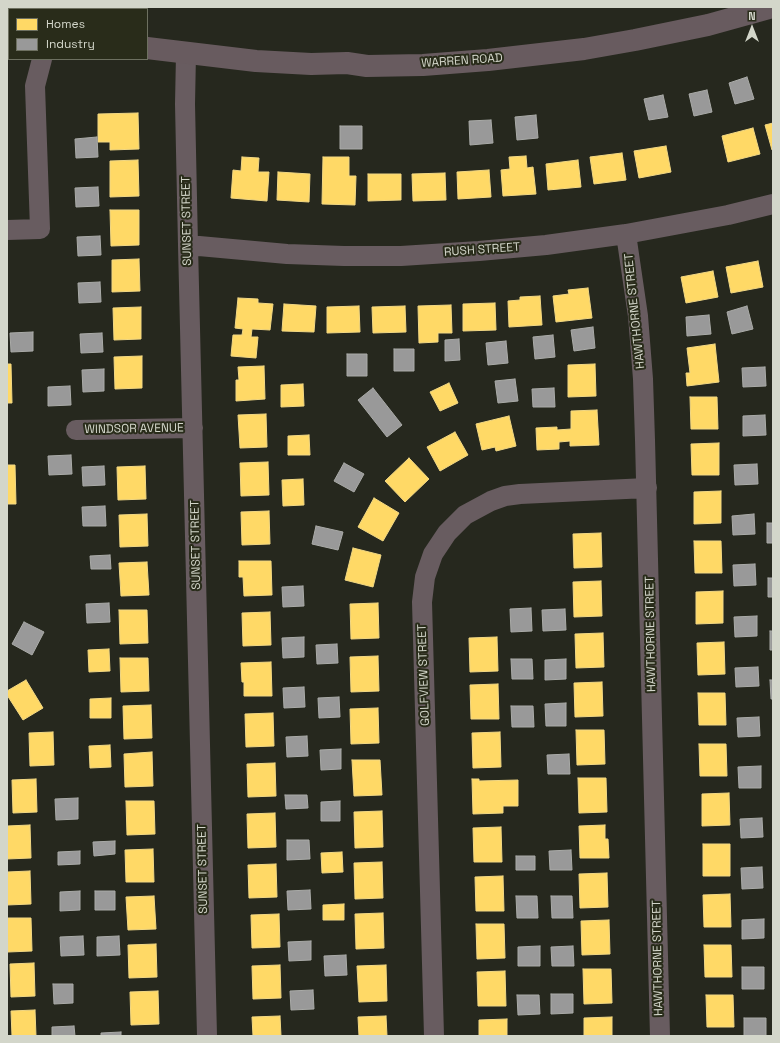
<!DOCTYPE html>
<html>
<head>
<meta charset="utf-8">
<style>
	body { margin:0 }
	#map { position:relative; width:780px; height:1043px; overflow:hidden; background:#26281e; font-family:"Space Grotesk",sans-serif }
	canvas { display:block }
	.frame { position:absolute; inset:0; border:8px solid #d3d6ca; pointer-events:none }
	.legend { position:absolute; left:8px; top:8px; width:140px; height:52px; box-sizing:border-box; background:#292c1a; border:1px solid #6d7060; margin:0; padding:5px 7px; list-style:none; font-size:12px; color:#d3d6ca }
	.legend li { display:flex; align-items:center; gap:8px; height:20px }
	.legend b { width:20px; border:1px solid #6d7060 }
	.north { position:absolute; left:732px; top:8px; width:40px; height:40px; -webkit-text-stroke:3px #292c1a; paint-order:stroke; rotate:0deg; font-size:11px; font-weight:700; line-height:16px; text-align:center; color:#d3d6ca }
	.north::after { content:''; display:block; margin:auto; width:14px; height:18px; background:#d3d6ca; clip-path:polygon(50% 0,100% 100%,50% 72%,0 100%) }
</style>
</head>
<body>
<div id="map">
<canvas width="780" height="1043"></canvas>
<div class="frame"></div>
<ul class="legend">
<li><b style="height:11px;background:#ffd966"></b>Homes</li>
<li><b style="height:11px;background:#999"></b>Industry</li>
</ul>
<div class="north">N</div>
</div>
<script>
const ctx = document.querySelector('canvas').getContext('2d');
ctx.lineJoin = 'round';
function fill(path, color) {
  ctx.fillStyle = color;
  ctx.fill(path, 'evenodd');
}
function poly(rows) {
  const path = new Path2D();
  for (const r of rows) {
    path.moveTo(r[0], r[1]);
    for (let i = 2; i < r.length; i += 2) path.lineTo(r[i], r[i + 1]);
  }
  return path;
}
function stroke(path, color, width, dash) {
  ctx.strokeStyle = color;
  ctx.lineWidth = width;
  ctx.lineCap = dash ? 'butt' : 'round';
  ctx.setLineDash(dash || []);
  ctx.stroke(path);
}
function drawText(font, color, halo, rows, align = 'center') {
  ctx.font = font + ' "Space Grotesk",sans-serif';
  ctx.lineWidth = 4;
  ctx.setLineDash([]);
  ctx.textBaseline = 'middle';
  ctx.strokeStyle = halo;
  ctx.fillStyle = color;
  for (const [text, x, y, turn = 0] of rows) {
    ctx.save();
    ctx.translate(x, y);
    ctx.rotate((+turn || 0) * Math.PI / 180);
    ctx.textAlign = isNaN(turn) ? turn : align;
    if (halo) ctx.strokeText(text, 0, 0);
    ctx.fillText(text, 0, 0);
    ctx.restore();
  }
}
const homes = poly([
	[138,113,139,149,110,150,110,142,98,142,98,114,138,113],
	[773,123,773,150,772,150,765,125,773,123],
	[753,128,760,154,728,162,722,136,753,128],
	[666,146,671,172,639,178,634,151,666,146],
	[622,153,626,180,594,184,590,157,622,153],
	[526,156,527,168,533,167,536,194,503,196,501,170,510,169,509,157,526,156],
	[242,157,259,158,258,172,269,172,267,201,231,198,233,170,241,171,242,157],
	[323,157,349,157,349,176,356,176,355,205,322,204,323,157],
	[138,160,139,196,110,197,110,161,138,160],
	[578,160,581,187,548,190,546,164,578,160],
	[489,170,491,197,458,199,457,172,489,170],
	[278,172,310,174,309,202,277,200,278,172],
	[445,173,446,200,413,201,412,174,445,173],
	[368,174,401,174,401,200,368,201,368,174],
	[110,210,139,210,139,245,111,246,110,210],
	[139,259,140,291,112,292,112,260,139,259],
	[758,261,763,287,731,293,726,267,758,261],
	[713,271,718,297,686,303,681,277,713,271],
	[588,288,592,318,556,322,553,296,569,294,568,290,588,288],
	[540,296,542,325,509,327,508,301,520,300,520,297,540,296],
	[238,298,258,299,258,303,273,304,270,330,252,329,251,337,258,337,256,358,231,356,233,335,242,335,243,329,235,328,238,298],
	[495,303,496,330,463,331,463,304,495,303],
	[284,304,316,306,314,332,282,331,284,304],
	[451,305,452,333,438,333,438,342,419,343,418,306,451,305],
	[359,306,360,332,327,333,327,307,359,306],
	[405,306,406,332,373,333,372,307,405,306],
	[141,307,141,339,114,340,113,308,141,307],
	[715,344,719,382,687,386,686,373,690,373,687,348,715,344],
	[142,356,142,388,115,389,114,357,142,356],
	[7,364,11,364,12,403,7,403,7,364],
	[595,364,596,396,568,397,568,365,595,364],
	[264,366,265,399,236,401,236,380,239,380,238,367,264,366],
	[449,383,458,403,440,411,430,392,449,383],
	[303,384,304,406,281,407,281,385,303,384],
	[690,397,717,397,718,429,691,429,690,397],
	[597,410,599,445,570,446,570,441,559,442,559,449,537,450,536,428,557,427,557,430,571,429,571,411,597,410],
	[266,414,267,447,240,448,238,415,266,414],
	[509,416,516,446,496,451,495,447,482,450,476,424,509,416],
	[455,432,468,455,440,471,427,447,455,432],
	[309,435,310,455,288,455,288,436,309,435],
	[719,443,719,475,692,475,691,444,719,443],
	[409,458,429,479,405,502,385,481,409,458],
	[268,462,269,495,241,496,240,463,268,462],
	[7,465,15,465,16,504,7,504,7,465],
	[145,466,146,499,118,500,117,467,145,466],
	[303,479,304,505,283,506,282,480,303,479],
	[721,491,721,523,694,524,694,492,721,491],
	[374,498,399,513,383,541,358,527,374,498],
	[269,511,270,544,242,545,241,512,269,511],
	[147,514,148,546,120,547,119,515,147,514],
	[601,533,602,567,574,568,573,534,601,533],
	[694,541,721,541,722,573,695,573,694,541],
	[353,548,381,555,373,587,345,580,353,548],
	[239,561,271,561,272,595,244,596,243,577,239,577,239,561],
	[147,562,149,595,121,596,119,563,147,562],
	[601,581,602,616,574,617,573,582,601,581],
	[723,591,723,623,696,624,696,592,723,591],
	[378,603,379,638,351,639,350,604,378,603],
	[119,610,147,610,148,643,120,644,119,610],
	[270,612,271,645,243,646,242,613,270,612],
	[603,633,604,667,576,668,575,634,603,633],
	[497,637,498,671,470,672,469,638,497,637],
	[724,642,725,674,698,675,697,643,724,642],
	[109,649,110,671,89,672,88,650,109,649],
	[378,656,379,691,351,692,350,657,378,656],
	[120,658,148,658,149,691,121,692,120,658],
	[271,662,272,696,244,696,244,682,242,682,241,663,271,662],
	[26,680,43,708,23,720,7,695,7,691,26,680],
	[602,682,603,716,575,717,574,683,602,682],
	[498,684,499,719,471,719,470,685,498,684],
	[698,693,725,693,726,725,699,725,698,693],
	[111,698,111,718,90,718,90,699,111,698],
	[151,705,152,738,124,739,123,706,151,705],
	[378,708,379,743,351,744,350,709,378,708],
	[273,713,274,746,246,747,245,714,273,713],
	[576,730,604,730,605,764,577,765,576,730],
	[53,732,54,765,30,766,29,733,53,732],
	[500,732,501,767,473,768,472,733,500,732],
	[699,744,726,744,727,776,700,776,699,744],
	[110,745,111,767,90,768,89,746,110,745],
	[152,752,153,786,125,787,124,754,152,752],
	[352,760,380,760,382,795,354,796,352,760],
	[275,763,276,796,248,797,247,764,275,763],
	[578,778,606,778,607,812,579,813,578,778],
	[36,779,37,812,13,813,12,780,36,779],
	[472,779,479,779,479,781,518,780,518,806,503,806,503,813,473,814,472,779],
	[729,793,730,825,702,826,702,794,729,793],
	[126,801,154,801,155,834,127,835,126,801],
	[382,811,383,847,355,848,354,812,382,811],
	[275,813,276,847,248,848,247,814,275,813],
	[30,825,31,858,7,859,7,826,30,825],
	[605,825,605,839,608,839,609,858,580,858,579,826,605,825],
	[501,827,502,862,474,862,473,828,501,827],
	[703,844,730,844,730,876,703,876,703,844],
	[153,849,154,882,126,882,125,850,153,849],
	[342,852,343,872,322,873,321,853,342,852],
	[382,862,383,898,355,899,354,863,382,862],
	[276,864,277,897,249,898,248,865,276,864],
	[30,871,31,904,7,905,7,872,30,871],
	[607,873,608,907,580,908,579,874,607,873],
	[503,876,504,911,476,911,475,877,503,876],
	[730,894,731,927,704,927,703,895,730,894],
	[154,896,156,929,128,930,126,897,154,896],
	[344,904,344,920,323,920,323,905,344,904],
	[383,913,384,948,356,949,355,914,383,913],
	[279,914,280,947,252,948,251,915,279,914],
	[7,918,31,918,32,951,8,952,7,918],
	[609,920,610,954,582,955,581,921,609,920],
	[476,924,504,924,505,958,477,959,476,924],
	[156,944,157,977,129,978,128,945,156,944],
	[704,945,731,945,732,977,705,977,704,945],
	[34,963,35,996,11,997,10,964,34,963],
	[280,965,281,998,253,999,252,966,280,965],
	[386,965,387,1001,359,1002,357,966,386,965],
	[583,969,611,969,612,1003,584,1004,583,969],
	[505,971,506,1006,478,1006,477,972,505,971],
	[158,991,159,1024,131,1025,130,992,158,991],
	[706,995,733,995,734,1027,707,1027,706,995],
	[35,1010,36,1036,12,1036,11,1011,35,1010],
	[280,1016,281,1036,253,1036,252,1017,280,1016],
	[386,1016,387,1036,359,1036,358,1017,386,1016],
	[612,1017,612,1036,584,1036,584,1018,612,1017],
	[507,1019,507,1036,479,1036,479,1020,507,1019]
]);
fill(homes, '#ffd966');
stroke(homes, '#f2d884', 1);
const industry = poly([
	[747,77,754,99,735,104,729,83,747,77],
	[707,90,712,112,694,116,689,94,707,90],
	[663,95,668,117,649,120,644,99,663,95],
	[536,115,538,138,517,140,515,117,536,115],
	[491,120,493,143,470,145,469,121,491,120],
	[340,126,362,126,362,149,340,149,340,126],
	[97,137,98,157,76,158,75,139,97,137],
	[98,187,99,206,76,207,75,188,98,187],
	[100,236,101,255,78,256,77,237,100,236],
	[100,282,101,302,79,303,78,283,100,282],
	[747,306,753,329,732,334,727,312,747,306],
	[709,315,711,334,687,336,686,317,709,315],
	[593,327,595,348,574,351,571,330,593,327],
	[33,332,33,351,11,352,10,333,33,332],
	[102,333,103,352,81,353,80,334,102,333],
	[553,335,555,357,535,359,533,337,553,335],
	[459,339,460,360,445,361,445,340,459,339],
	[506,341,508,363,488,365,486,343,506,341],
	[394,349,414,349,414,371,394,371,394,349],
	[347,354,367,354,367,376,347,376,347,354],
	[765,367,766,386,743,387,742,368,765,367],
	[104,369,104,391,83,392,82,370,104,369],
	[515,379,518,401,498,403,495,381,515,379],
	[70,386,71,405,48,406,48,387,70,386],
	[373,388,402,425,387,437,358,400,373,388],
	[554,388,555,407,533,407,532,389,554,388],
	[765,415,766,435,743,436,743,416,765,415],
	[71,455,72,474,49,475,48,456,71,455],
	[344,463,364,474,354,492,334,481,344,463],
	[757,464,758,484,735,485,734,465,757,464],
	[104,466,105,485,83,486,82,467,104,466],
	[105,506,106,526,83,526,82,507,105,506],
	[754,514,755,534,733,535,732,516,754,514],
	[767,523,773,523,773,543,767,543,767,523],
	[316,526,343,532,338,550,312,544,316,526],
	[110,555,111,569,91,569,90,556,110,555],
	[755,564,756,585,734,586,733,565,755,564],
	[768,578,773,578,773,597,768,597,768,578],
	[303,586,304,606,283,607,282,587,303,586],
	[109,603,110,622,87,623,86,604,109,603],
	[531,608,532,631,511,632,510,609,531,608],
	[565,609,566,630,543,631,542,610,565,609],
	[757,616,757,636,735,637,734,617,757,616],
	[24,622,44,632,32,655,12,644,24,622],
	[770,631,773,631,773,650,770,650,770,631],
	[304,637,304,657,283,658,282,638,304,637],
	[337,644,338,663,317,664,316,645,337,644],
	[511,659,532,659,533,679,512,679,511,659],
	[566,659,566,679,545,680,545,660,566,659],
	[758,667,759,686,736,687,735,668,758,667],
	[770,680,773,680,773,699,771,699,770,680],
	[304,687,305,707,284,708,283,688,304,687],
	[339,697,340,717,319,718,318,698,339,697],
	[566,703,566,726,546,726,545,704,566,703],
	[511,706,533,706,534,727,512,727,511,706],
	[759,717,760,736,738,737,737,718,759,717],
	[307,736,308,756,287,757,286,737,307,736],
	[341,749,341,769,321,770,320,750,341,749],
	[569,754,570,774,548,774,547,755,569,754],
	[761,766,761,788,739,788,738,767,761,766],
	[285,795,307,795,308,808,286,809,285,795],
	[78,798,78,819,56,820,55,799,78,798],
	[340,801,340,821,321,821,321,802,340,801],
	[762,818,763,837,741,838,740,819,762,818],
	[287,840,309,840,310,859,287,860,287,840],
	[115,841,115,854,94,856,93,842,115,841],
	[571,850,572,870,550,870,549,851,571,850],
	[80,851,80,864,58,865,58,852,80,851],
	[516,856,535,856,535,870,516,870,516,856],
	[762,867,763,888,742,889,741,868,762,867],
	[310,890,311,909,288,910,287,891,310,890],
	[80,891,80,910,60,911,60,892,80,891],
	[95,891,115,891,115,910,95,910,95,891],
	[516,896,537,896,538,918,517,918,516,896],
	[551,896,572,896,573,918,552,918,551,896],
	[764,919,764,938,742,939,742,920,764,919],
	[83,936,84,955,61,956,60,937,83,936],
	[119,936,120,955,97,956,97,937,119,936],
	[311,941,311,960,289,961,288,942,311,941],
	[540,946,540,966,518,966,518,947,540,946],
	[573,946,574,966,552,966,551,947,573,946],
	[346,955,347,975,325,976,324,956,346,955],
	[742,967,764,967,764,989,742,989,742,967],
	[53,984,73,984,73,1003,54,1004,53,984],
	[313,990,314,1009,291,1010,290,991,313,990],
	[551,994,573,994,573,1013,551,1014,551,994],
	[517,995,539,995,540,1014,518,1015,517,995],
	[744,1018,766,1018,766,1036,744,1036,744,1018],
	[74,1026,75,1036,52,1036,52,1027,74,1026],
	[121,1032,121,1036,101,1036,101,1033,121,1032]
]);
fill(industry, '#999');
stroke(industry, '#aaaba8', 1);
stroke(poly([
	[186,54,185,104,188,245,207,1036],
	[7,230,40,229,35,86,42,59],
	[626,234,638,316,643,379,645,440,660,1036],
	[188,245,287,254,344,256,401,256,479,251,546,245,626,234,728,215,773,204],
	[76,430,193,428],
	[434,1036,422,602,425,577,433,554,447,533,465,515,491,501,505,496,520,494,647,488]
]), '#685c60', 20);
stroke(poly([
	[7,20,9,20],
	[147,48,256,61,311,64,347,63,367,66,423,65,488,60,584,49,635,40,708,25,773,7]
]), '#685b5f', 22);
drawText('12px', '#d3d6ca', '#292c1a', [
	["WARREN ROAD",462,61,-4],
	["SUNSET STREET",187,221,-91],
	["RUSH STREET",482,250,-4],
	["HAWTHORNE STREET",635,311,-96],
	["WINDSOR AVENUE",134,429,-1],
	["SUNSET STREET",196,545,-91],
	["HAWTHORNE STREET",651,634,-91],
	["GOLFVIEW STREET",424,675,-92],
	["SUNSET STREET",203,869,-91],
	["HAWTHORNE STREET",658,958,-91]
]);
</script>
</body>
</html>
